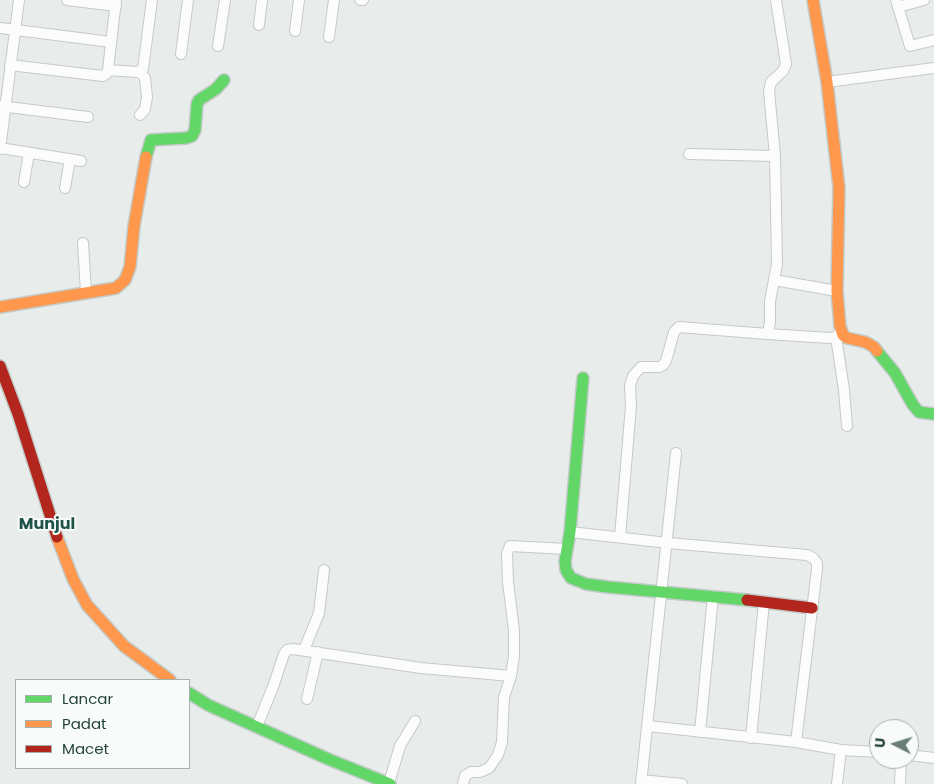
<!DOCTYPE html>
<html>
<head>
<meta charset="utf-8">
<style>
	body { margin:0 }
	#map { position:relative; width:934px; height:784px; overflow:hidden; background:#e8edeb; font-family:Poppins,sans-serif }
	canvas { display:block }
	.legend { position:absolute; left:15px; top:679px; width:175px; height:90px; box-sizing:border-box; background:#f7fbf9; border:1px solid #a3b1ad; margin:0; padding:6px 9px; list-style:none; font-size:15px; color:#24423a }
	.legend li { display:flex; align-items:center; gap:10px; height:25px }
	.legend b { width:25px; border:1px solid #a3b1ad }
	.north { position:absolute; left:869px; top:719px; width:50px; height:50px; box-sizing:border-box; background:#f7fbf9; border:1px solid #a3b1ad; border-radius:50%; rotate:275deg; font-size:14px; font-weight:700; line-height:20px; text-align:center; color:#24423a }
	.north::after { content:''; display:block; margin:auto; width:18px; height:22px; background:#697e78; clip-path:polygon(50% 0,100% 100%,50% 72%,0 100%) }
</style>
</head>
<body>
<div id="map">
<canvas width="934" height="784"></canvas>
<ul class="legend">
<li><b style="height:6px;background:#63d668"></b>Lancar</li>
<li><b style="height:6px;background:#ff974d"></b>Padat</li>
<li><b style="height:6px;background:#b3261e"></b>Macet</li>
</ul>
<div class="north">U</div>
</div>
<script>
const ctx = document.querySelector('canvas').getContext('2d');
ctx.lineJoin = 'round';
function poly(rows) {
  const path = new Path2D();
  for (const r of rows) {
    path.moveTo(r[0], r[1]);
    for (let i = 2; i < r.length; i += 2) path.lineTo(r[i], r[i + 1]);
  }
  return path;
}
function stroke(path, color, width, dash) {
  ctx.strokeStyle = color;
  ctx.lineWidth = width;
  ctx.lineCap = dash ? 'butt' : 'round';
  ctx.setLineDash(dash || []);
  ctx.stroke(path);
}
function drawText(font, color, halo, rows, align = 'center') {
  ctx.font = font + ' Poppins,sans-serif';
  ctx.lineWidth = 4;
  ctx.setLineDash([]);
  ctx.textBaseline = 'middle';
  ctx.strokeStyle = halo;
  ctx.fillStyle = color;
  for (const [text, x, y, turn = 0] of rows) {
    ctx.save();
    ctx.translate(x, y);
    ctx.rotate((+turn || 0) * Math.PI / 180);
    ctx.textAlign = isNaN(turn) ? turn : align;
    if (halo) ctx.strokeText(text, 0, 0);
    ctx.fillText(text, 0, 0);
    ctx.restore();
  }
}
const street = poly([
	[67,0,116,6],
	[360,0,363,0],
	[776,0,786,64,783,71,771,82,769,91,775,156,777,264,770,301,770,322,768,334,829,338,836,337,841,331],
	[896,0,910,46,934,40],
	[898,7,924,0],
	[259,25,262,0],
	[0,28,111,42],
	[295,31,299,0],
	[329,37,334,0],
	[218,46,225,0],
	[181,54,188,0],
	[10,65,103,76,107,73,108,70,116,0],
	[108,70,137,72,143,69,152,0],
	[140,72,145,78,147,97,145,109,140,115],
	[827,82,934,68],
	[0,106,88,117],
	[0,148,81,161],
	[0,149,19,0],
	[689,154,775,156],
	[24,182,29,153],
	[65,188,70,159],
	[83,243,86,293],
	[774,280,837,291],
	[836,337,844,390,847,426],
	[570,532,668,543,807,555,813,558,817,563,817,569,796,742],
	[620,537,631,406,630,386,633,376,641,367,659,367,663,365,666,361,674,332,679,327,768,334],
	[304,650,319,613,324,570],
	[307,699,318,652],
	[257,726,273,687,284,654,287,650,293,649,421,668,511,676],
	[648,726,796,742,841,750,879,752],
	[700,732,713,596],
	[751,738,764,602],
	[909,755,934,758],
	[641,780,682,784],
	[389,783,400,746,415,721],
	[463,784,465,776,471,772,480,772,489,768,498,755,502,742,504,697,511,676,514,656,514,630,508,582,507,553,510,546,567,549],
	[641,784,676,453],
	[837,784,841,750],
	[900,784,901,759]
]);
const fast = poly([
	[146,157,151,140,186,138,192,136,195,130,197,104,199,100,216,89,224,80],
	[877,351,895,373,913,405,919,412,934,414],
	[583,378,570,532,565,561,566,570,571,578,586,584,608,587,747,600],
	[189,693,208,705,328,759,390,784]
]);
const slow = poly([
	[813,0,827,82,839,188,837,291,840,326,843,335,847,338,865,342,874,347,877,351],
	[0,307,116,288,125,280,130,267,134,226,146,157],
	[57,537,73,579,87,605,124,646,170,680]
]);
const jam = poly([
	[0,366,18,414,57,537],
	[747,600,812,608]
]);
stroke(street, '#c5cac8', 12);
stroke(fast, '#c3cbc8', 14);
stroke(slow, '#c3cbc8', 14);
stroke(jam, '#c3cbc8', 14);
stroke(street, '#fcfcfc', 10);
stroke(fast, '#63d668', 11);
stroke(slow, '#ff974d', 11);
stroke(jam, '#b3261e', 11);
drawText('bold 16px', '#1f5548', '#f7fbf9', [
	["Munjul",47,525]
]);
</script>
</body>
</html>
